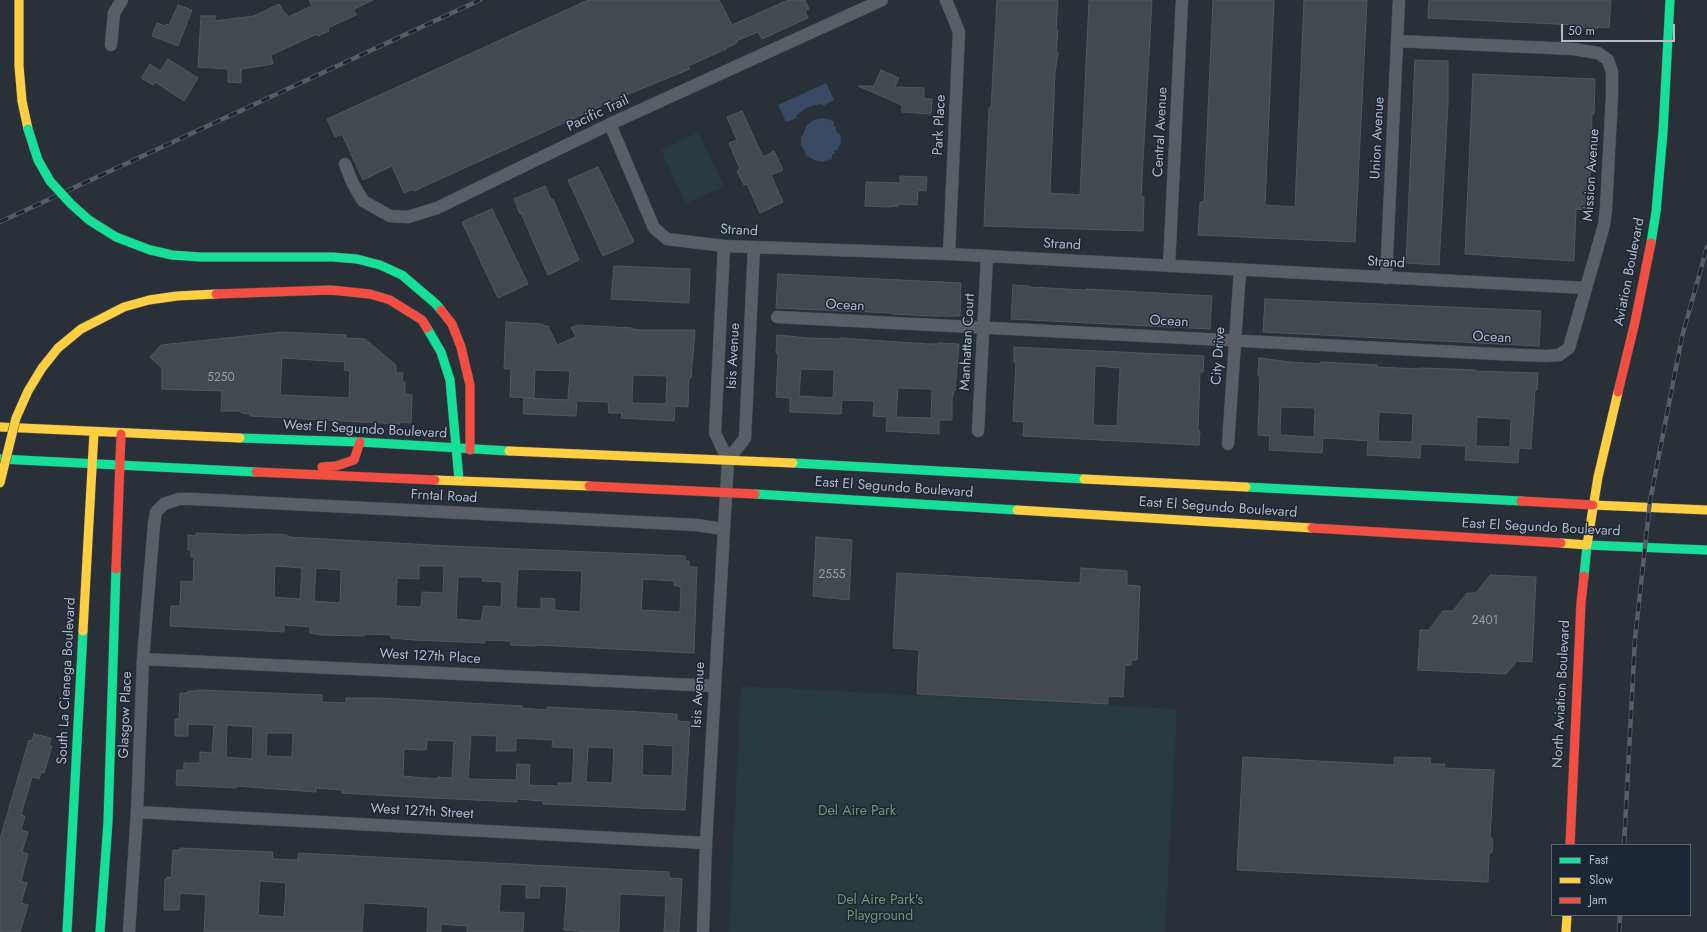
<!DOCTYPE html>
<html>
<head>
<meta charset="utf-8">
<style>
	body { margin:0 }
	#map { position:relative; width:1707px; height:932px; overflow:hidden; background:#2a3038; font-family:Jost,sans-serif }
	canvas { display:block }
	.legend { position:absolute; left:1551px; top:844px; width:140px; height:72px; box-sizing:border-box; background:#1d2633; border:1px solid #59626f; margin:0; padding:5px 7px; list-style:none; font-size:12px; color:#b4bcc9 }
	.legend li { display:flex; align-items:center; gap:8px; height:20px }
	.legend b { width:20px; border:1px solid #59626f }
	.scale { position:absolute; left:1561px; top:24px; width:114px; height:18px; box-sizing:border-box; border:2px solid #b4bcc9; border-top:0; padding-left:5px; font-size:12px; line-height:14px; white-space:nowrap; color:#b4bcc9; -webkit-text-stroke:3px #1d2633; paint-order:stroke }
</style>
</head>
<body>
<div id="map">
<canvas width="1707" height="932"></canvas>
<ul class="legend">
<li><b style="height:5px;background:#16e098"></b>Fast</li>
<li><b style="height:5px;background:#ffcf43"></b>Slow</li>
<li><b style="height:5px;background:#f24e42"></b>Jam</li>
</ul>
<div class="scale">50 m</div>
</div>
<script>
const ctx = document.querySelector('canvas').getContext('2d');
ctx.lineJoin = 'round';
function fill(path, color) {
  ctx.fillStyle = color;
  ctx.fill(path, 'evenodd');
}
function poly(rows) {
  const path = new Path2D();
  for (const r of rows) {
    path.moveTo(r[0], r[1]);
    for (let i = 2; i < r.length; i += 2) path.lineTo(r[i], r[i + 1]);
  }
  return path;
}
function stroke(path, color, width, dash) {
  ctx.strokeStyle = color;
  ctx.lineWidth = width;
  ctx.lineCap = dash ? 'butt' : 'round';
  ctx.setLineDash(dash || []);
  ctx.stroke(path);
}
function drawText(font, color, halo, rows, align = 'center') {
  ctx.font = font + ' Jost,sans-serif';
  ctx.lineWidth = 3;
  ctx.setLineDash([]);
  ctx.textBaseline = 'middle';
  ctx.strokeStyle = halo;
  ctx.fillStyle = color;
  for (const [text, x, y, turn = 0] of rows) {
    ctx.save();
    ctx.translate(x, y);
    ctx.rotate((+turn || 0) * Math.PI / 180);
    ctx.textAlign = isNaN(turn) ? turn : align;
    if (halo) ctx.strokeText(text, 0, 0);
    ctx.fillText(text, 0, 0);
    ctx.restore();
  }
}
fill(poly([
	[698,132,724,186,686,204,661,150],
	[741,686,1177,709,1165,932,729,932]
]), '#273a3e');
fill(poly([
	[826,83,834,100,823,106,822,104,815,105,806,108,796,116,797,118,786,122,778,105],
	[822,118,834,121,834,126,836,127,836,131,840,135,841,142,838,149,834,151,835,154,832,154,832,159,822,162,814,160,807,156,801,145,801,138,807,125,814,120]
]), '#384963');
const building = poly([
	[309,0,373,0,354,9,356,15,328,28,329,31,318,36,317,34,271,55,273,64,241,69,241,83,228,82,228,69,198,67,201,16,215,16,215,21,254,16,279,4,285,14,286,13,288,17,312,6,309,0],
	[588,0,719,0,732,25,788,0,805,0,809,9,805,11,808,18,762,39,758,32,736,41,737,43,726,48,726,49,688,66,690,69,614,100,414,191,413,189,404,193,392,166,363,180,342,134,335,137,327,119,588,0],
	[997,0,1058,0,1056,30,1058,30,1056,52,1058,52,1055,73,1050,193,1080,195,1089,0,1152,0,1141,197,1144,197,1143,231,984,226,989,108,991,108,997,0],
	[1213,0,1274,0,1265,205,1295,207,1304,0,1367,0,1355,242,1198,235,1200,202,1204,202,1213,0],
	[1429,0,1611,0,1609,28,1598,27,1598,28,1583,28,1583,26,1577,25,1428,18,1429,0],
	[178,5,192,10,178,46,152,36,157,23,165,26,166,24,169,25,178,5],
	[168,59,198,78,184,101,155,82,153,85,141,78,150,64,160,71,168,59],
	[1415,60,1448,61,1448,103,1439,265,1406,263,1415,60],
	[881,70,899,78,895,87,924,88,924,99,932,99,931,114,902,112,902,105,858,86,874,86,881,70],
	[1473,74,1595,79,1594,114,1592,114,1589,210,1576,209,1574,261,1465,254,1473,74],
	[742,111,763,157,774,151,783,170,771,175,783,202,760,213,747,184,744,185,737,171,740,169,729,143,737,140,727,117,742,111],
	[598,167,634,242,603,256,568,180,598,167],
	[900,176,927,177,926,191,918,190,917,205,898,204,898,206,888,207,865,206,866,182,900,183,900,176],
	[545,186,551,200,553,199,579,260,548,275,521,213,520,214,514,199,545,186],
	[492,209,528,284,498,298,462,222,492,209],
	[614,266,690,269,689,303,611,299,614,266],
	[778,274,961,283,960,316,931,316,892,314,892,313,776,308,778,274],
	[1013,285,1029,286,1029,287,1086,290,1086,289,1212,296,1210,329,1011,319,1013,285],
	[1265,299,1541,311,1539,346,1263,332,1265,299],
	[506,322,543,324,543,326,548,326,557,345,576,337,571,327,575,327,576,325,632,328,632,329,641,330,695,330,691,378,689,378,688,407,675,406,674,421,621,418,622,413,609,413,608,402,577,401,576,416,523,414,524,398,568,400,570,371,535,370,534,398,510,397,511,369,504,369,506,322],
	[633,375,667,376,666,404,632,403,633,375],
	[283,332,346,335,346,338,365,339,396,365,396,373,403,373,402,382,405,382,405,394,412,395,411,423,400,422,400,424,250,416,250,414,242,413,240,411,221,411,222,391,162,389,162,368,150,357,161,345,283,332],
	[282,358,345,362,344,370,350,371,349,398,280,395,282,358],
	[777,335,809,338,840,339,840,338,928,344,938,344,938,343,959,344,955,391,954,391,952,399,952,420,939,420,939,434,886,431,887,417,873,416,874,401,842,400,841,414,790,412,790,398,776,397,778,353,776,353,777,335],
	[801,369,834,370,833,398,799,396,801,369],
	[898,388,932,389,931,418,896,417,898,388],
	[1014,347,1204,356,1203,372,1200,372,1198,431,1200,431,1199,445,1023,436,1024,422,1013,421,1016,362,1014,362,1014,347],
	[1095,366,1120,368,1117,426,1093,425,1095,366],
	[1259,358,1290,362,1321,364,1321,362,1377,365,1377,367,1419,369,1419,368,1453,369,1475,370,1475,371,1538,373,1537,390,1535,390,1531,449,1519,448,1518,463,1465,460,1466,446,1421,444,1420,458,1367,455,1368,441,1356,440,1323,438,1322,453,1269,450,1270,436,1258,435,1260,376,1258,376,1259,358],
	[1281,407,1315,408,1314,437,1280,435,1281,407],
	[1379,412,1413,414,1412,442,1378,441,1379,412],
	[1477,417,1511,419,1510,447,1476,446,1477,417],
	[196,533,246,535,272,534,287,535,290,537,449,546,685,556,685,561,689,561,689,567,697,567,694,653,536,645,536,646,510,645,511,641,485,640,485,643,415,640,391,638,391,635,364,634,364,636,321,635,310,633,310,627,284,625,284,632,170,626,171,606,180,606,181,581,193,582,194,557,191,557,191,550,188,550,188,535,196,536,196,533],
	[275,566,302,568,300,599,274,597,275,566],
	[419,566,444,566,443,593,422,592,421,607,396,606,397,578,419,579,419,566],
	[316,568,341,570,340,603,314,601,316,568],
	[518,569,582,571,580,612,554,610,555,599,541,598,541,609,516,608,518,569],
	[458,577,483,577,482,581,502,582,501,607,484,606,481,621,456,619,458,577],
	[643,579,674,581,674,585,681,587,680,612,641,610,643,579],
	[816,537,852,540,849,600,813,596,816,537],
	[1081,568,1127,571,1127,585,1140,586,1137,660,1131,660,1131,665,1125,665,1123,697,1108,696,1108,704,917,694,919,650,893,648,897,573,1080,583,1081,568],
	[1490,575,1536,577,1532,662,1517,661,1506,674,1418,670,1420,630,1429,630,1443,611,1453,611,1467,593,1476,593,1490,575],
	[198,690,322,695,322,702,346,703,346,698,380,698,522,706,522,708,547,710,547,707,677,714,677,721,690,722,685,810,543,804,543,801,517,799,517,802,393,796,342,793,342,790,316,788,316,792,236,786,236,788,176,785,177,770,184,770,184,763,200,763,200,752,212,753,214,725,188,724,188,736,175,736,175,719,179,719,180,693,188,693,188,691,198,691,198,690],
	[227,725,253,727,252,759,226,757,227,725],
	[267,733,293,733,292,757,266,756,267,733],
	[471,735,497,736,496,751,516,751,516,738,553,740,552,747,574,748,572,783,558,783,558,786,529,785,530,765,517,764,516,780,468,779,471,735],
	[427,740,454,741,452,778,438,777,437,779,403,776,404,749,426,750,427,740],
	[643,744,673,746,672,776,642,775,643,744],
	[588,747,614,748,612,783,586,782,588,747],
	[34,734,51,738,49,745,52,746,44,773,41,772,39,779,32,777,21,815,25,816,21,830,28,832,22,852,28,854,21,881,27,883,21,903,28,905,20,932,0,932,0,839,29,740,32,741,34,734],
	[1243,757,1394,765,1394,757,1431,758,1430,764,1445,764,1444,768,1494,770,1490,837,1493,839,1492,852,1489,854,1488,882,1237,870,1243,757],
	[180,848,273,852,272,859,298,860,298,853,669,872,669,878,682,879,679,932,664,932,666,896,620,894,619,932,589,932,564,930,567,887,540,886,539,898,526,898,526,885,501,884,499,912,524,913,523,932,467,932,467,926,441,924,441,932,427,932,428,907,364,903,362,932,204,932,206,895,205,895,180,893,179,910,164,910,165,879,167,879,167,877,171,878,173,850,180,850,180,848],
	[260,881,286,883,284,917,258,915,260,881]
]);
fill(building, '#444950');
stroke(building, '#52575f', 1);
const street = poly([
	[946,0,959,32,949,254],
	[111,45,114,13,122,0],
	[610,124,654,228,667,239,724,246,949,254,1586,288],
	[345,164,352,182,363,201,390,216,408,217,437,208,610,124,882,0],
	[1169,266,1182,0],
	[1386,278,1399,0],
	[777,317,1497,354,1546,356,1559,355,1569,348,1604,225,1606,209,1612,96,1612,72,1608,60,1598,53,1573,49,1397,41],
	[978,431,987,256],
	[1228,444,1240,270],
	[728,460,745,438,754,247],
	[143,659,715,686],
	[137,812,706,843],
	[129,932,137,812,143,659,154,524,156,512,164,504,179,499,192,499,697,525,723,529],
	[703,932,706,843,728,460,715,433,724,246]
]);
const fast = poly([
	[116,237,150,250,172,255,200,257,333,257,357,259,380,265,402,275,436,304,441,310],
	[1651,243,1656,212,1663,132,1670,0],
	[427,328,441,352,450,380,459,480],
	[240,438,360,442,509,451],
	[0,459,256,472],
	[793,463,1084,479],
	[1246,487,1521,501],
	[755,494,1017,510],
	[1584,576,1587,545,1707,550],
	[67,932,83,631],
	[100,932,108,822,116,569]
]);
const slow = poly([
	[19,0,19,66,22,101,28,129],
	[42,368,58,348,81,329,124,307,149,300,177,296,216,294],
	[0,427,240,438],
	[509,451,793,463],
	[1084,479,1246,487],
	[435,480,589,486],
	[1593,505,1707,510],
	[1017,510,1312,528],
	[1561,543,1587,545,1598,477,1618,392],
	[83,631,94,432],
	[1566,932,1567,915]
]);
const jam = poly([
	[216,294,330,290,370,294,390,300,422,320,427,328],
	[441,310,452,324,461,347,470,385,470,450],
	[1618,392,1635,322,1651,243],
	[322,467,336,466,354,460,360,442],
	[256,472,435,480],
	[589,486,755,494],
	[1521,501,1593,505],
	[1312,528,1561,543],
	[116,569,121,434],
	[1570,845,1581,603,1584,576]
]);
stroke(street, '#484c53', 13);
stroke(fast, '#484c53', 10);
stroke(slow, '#484c53', 10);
stroke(jam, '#484c53', 10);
stroke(street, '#5a5e66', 12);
stroke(fast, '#16e098', 9);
stroke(slow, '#ffcf43', 9);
stroke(jam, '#f24e42', 9);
const rail = poly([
	[0,222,480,0],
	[1624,845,1635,639,1650,501,1682,337,1707,247],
	[1619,932,1620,915]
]);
stroke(rail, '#595d64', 4.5);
stroke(rail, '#1d2633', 3, [9]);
const fastBridge = poly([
	[28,129,38,160,50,181,71,204,89,220,116,237]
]);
const slowBridge = poly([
	[0,483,16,418,28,391,42,368]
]);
stroke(fastBridge, '#474c53', 10, []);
stroke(slowBridge, '#474c53', 10, []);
stroke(fastBridge, '#16e098', 9);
stroke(slowBridge, '#ffcf43', 9);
drawText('12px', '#989fab', null, [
	["5250",221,378],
	["2555",832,575],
	["2401",1485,621]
]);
drawText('14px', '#b4bcc9', '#1d2633', [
	["Pacific Trail",598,114,-25],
	["Park Place",940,125,-87],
	["Central Avenue",1161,132,-87],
	["Union Avenue",1378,138,-87],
	["Mission Avenue",1592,175,-86],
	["Strand",739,231,3],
	["Strand",1062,245,3],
	["Strand",1386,263,3],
	["Aviation Boulevard",1630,272,-79],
	["Ocean",845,306,3],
	["Ocean",1169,322,3],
	["Ocean",1492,338,3],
	["Manhattan Court",968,342,-87],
	["Isis Avenue",734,356,-87],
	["City Drive",1219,356,-86],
	["West El Segundo Boulevard",365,430,3],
	["East El Segundo Boulevard",894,488,4],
	["Frntal Road",444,497,3],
	["East El Segundo Boulevard",1218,508,4],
	["East El Segundo Boulevard",1541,528,3],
	["West 127th Place",430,657,3],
	["South La Cienega Boulevard",67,681,-87],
	["North Aviation Boulevard",1562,694,-87],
	["Isis Avenue",699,695,-87],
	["Glasgow Place",126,715,-88],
	["West 127th Street",422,812,3]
]);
drawText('14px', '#6b9a76', '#1d2633', [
	["Del Aire Park",857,812],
	["Del Aire Park's",880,901],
	["Playground",880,917]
]);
</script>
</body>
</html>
